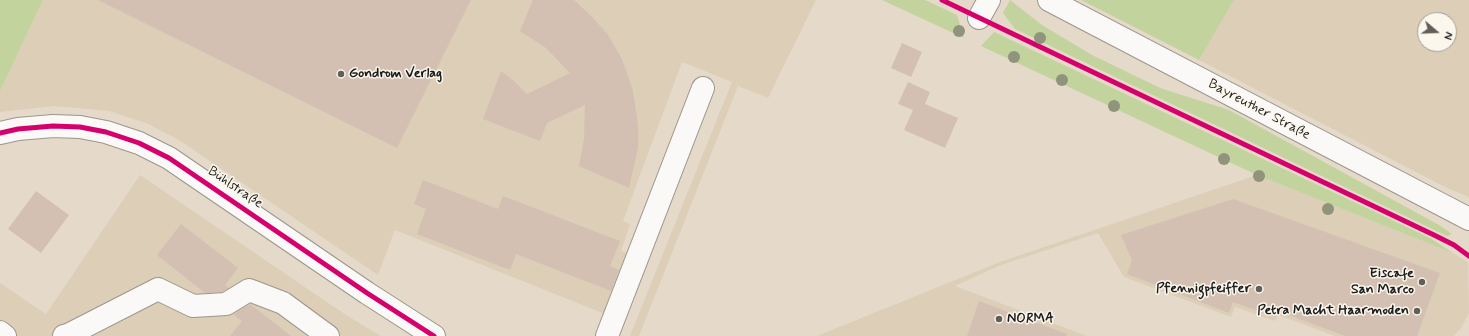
<!DOCTYPE html>
<html>
<head>
<meta charset="utf-8">
<style>
	body { margin:0 }
	#map { position:relative; width:1469px; height:336px; overflow:hidden; background:#e5dac9; font-family:Mynerve,sans-serif }
	canvas { display:block }
	.north { position:absolute; left:1417px; top:12px; width:40px; height:40px; box-sizing:border-box; background:#fbf7ec; border:1px solid #a29f99; border-radius:50%; rotate:109deg; font-size:11px; font-weight:700; line-height:16px; text-align:center; color:#1c1c1c }
	.north::after { content:''; display:block; margin:auto; width:14px; height:18px; background:#625e59; clip-path:polygon(50% 0,100% 100%,50% 72%,0 100%) }
</style>
</head>
<body>
<div id="map">
<canvas width="1469" height="336"></canvas>
<div class="north">N</div>
</div>
<script>
const ctx = document.querySelector('canvas').getContext('2d');
ctx.lineJoin = 'round';
function fill(path, color) {
  ctx.fillStyle = color;
  ctx.fill(path, 'evenodd');
}
function poly(rows) {
  const path = new Path2D();
  for (const r of rows) {
    path.moveTo(r[0], r[1]);
    for (let i = 2; i < r.length; i += 2) path.lineTo(r[i], r[i + 1]);
  }
  return path;
}
function stroke(path, color, width, dash) {
  ctx.strokeStyle = color;
  ctx.lineWidth = width;
  ctx.lineCap = dash ? 'butt' : 'round';
  ctx.setLineDash(dash || []);
  ctx.stroke(path);
}
function drawText(font, color, halo, rows, align = 'center') {
  ctx.font = font + ' Mynerve,sans-serif';
  ctx.lineWidth = 3;
  ctx.setLineDash([]);
  ctx.textBaseline = 'middle';
  ctx.strokeStyle = halo;
  ctx.fillStyle = color;
  for (const [text, x, y, turn = 0] of rows) {
    ctx.save();
    ctx.translate(x, y);
    ctx.rotate((+turn || 0) * Math.PI / 180);
    ctx.textAlign = isNaN(turn) ? turn : align;
    if (halo) ctx.strokeText(text, 0, 0);
    ctx.fillText(text, 0, 0);
    ctx.restore();
  }
}
fill(poly([
	[43,0,816,0,768,98,738,86,639,336,630,336,732,82,682,62,623,221,630,224,621,251,634,255,610,316,395,230,378,275,179,140,146,123,109,111,55,106,0,112,0,91],
	[1234,0,1469,0,1469,197,1447,188,1199,60],
	[1425,20,1449,20,1449,44,1425,44],
	[140,175,346,315,381,336,0,336,0,283,46,314],
	[1257,175,1453,253,1468,262,1469,313,1461,328,1454,336,1335,336,1278,315,1275,321,1235,307,1231,317,1124,277,1098,233,1001,265,955,286,1087,336,817,336,1000,262]
]), '#dcceb7');
fill(poly([
	[0,0,43,0,0,91],
	[882,0,925,0,957,15,964,38],
	[1010,0,1042,25,1092,55,1160,88,1229,110,1439,225,1452,234,1447,236,1015,29,1003,13],
	[1081,0,1234,0,1199,60],
	[994,32,1430,238,1453,253,1257,175,981,46]
]), '#c2d39e');
fill(poly([
	[98,0,471,0,397,148],
	[533,0,574,0,593,18,608,35,622,59,633,91,638,125,638,148,629,188,579,166,584,139,585,105,547,123,540,141,483,119,501,71,515,82,527,94,570,73,546,48,520,31],
	[902,43,922,52,911,77,891,68],
	[908,82,930,92,925,104,958,118,945,148,904,130,913,110,898,104],
	[423,180,498,209,503,196,620,241,610,266,619,270,611,291,516,254,510,270,417,234,426,209,414,204],
	[36,191,69,215,41,253,8,229],
	[1233,199,1440,273,1417,336,1345,336,1275,310,1272,316,1233,302,1229,313,1127,274,1132,260,1121,235],
	[181,224,238,268,225,285,229,288,222,292,205,293,157,255],
	[979,301,1067,334,1066,336,967,336],
	[250,304,291,336,230,336,242,321,233,314]
]), '#d3c0b2');
const minor = poly([
	[979,18,989,0],
	[0,133,18,129,53,126,80,127,106,132,139,143,169,158,367,293,434,336],
	[0,332,5,336],
	[64,336,68,335,158,289,193,306,226,304,249,290,283,303,328,336],
	[607,336,703,88]
]);
const major = poly([
	[1049,0,1469,219]
]);
stroke(minor, '#9c968c', 24);
stroke(major, '#9c968c', 24);
stroke(minor, '#fbf9f7', 22);
stroke(major, '#fbf9f7', 22);
stroke(poly([
	[942,0,1434,235,1454,245,1469,256],
	[0,133,18,129,53,126,80,127,106,132,139,143,169,158,367,293,434,336]
]), '#d6006c', 5);
ctx.fillStyle = '#91947c';
for (const [x, y] of [
	[959,31],
	[1040,38],
	[1014,57],
	[1062,80],
	[1114,106],
	[1224,159],
	[1259,176],
	[1328,209]
]) {
  ctx.beginPath();
  ctx.arc(x, y, 6, 0, 2 * Math.PI);
  ctx.fill();
}
for (const [x, y, r, color] of [
	[341,74,4,"#625e59"],
	[1422,282,4,"#625e59"],
	[1259,289,4,"#625e59"],
	[1417,311,4,"#625e59"],
	[999,319,4,"#625e59"]
]) {
  const dot = new Path2D();
  dot.arc(x, y, r, 0, 2 * Math.PI);
  ctx.fillStyle = color;
  ctx.fill(dot);
  stroke(dot, '#fbf7ec', 1.5);
}
drawText('bold 14px', '#1c1c1c', '#fbf7ec', [
	["Gondrom Verlag",349,74,"left"],
	["Eiscafe",1414,274],
	["San Marco",1414,290],
	["Pfennigpfeiffer",1251,289],
	["Petra Macht Haarmoden",1409,311],
	["NORMA",1007,319,"left"]
], 'right');
drawText('14px', '#1c1c1c', '#fbf7ec', [
	["Bayreuther Straße",1259,110,28],
	["Bühlstraße",235,188,34]
]);
</script>
</body>
</html>
